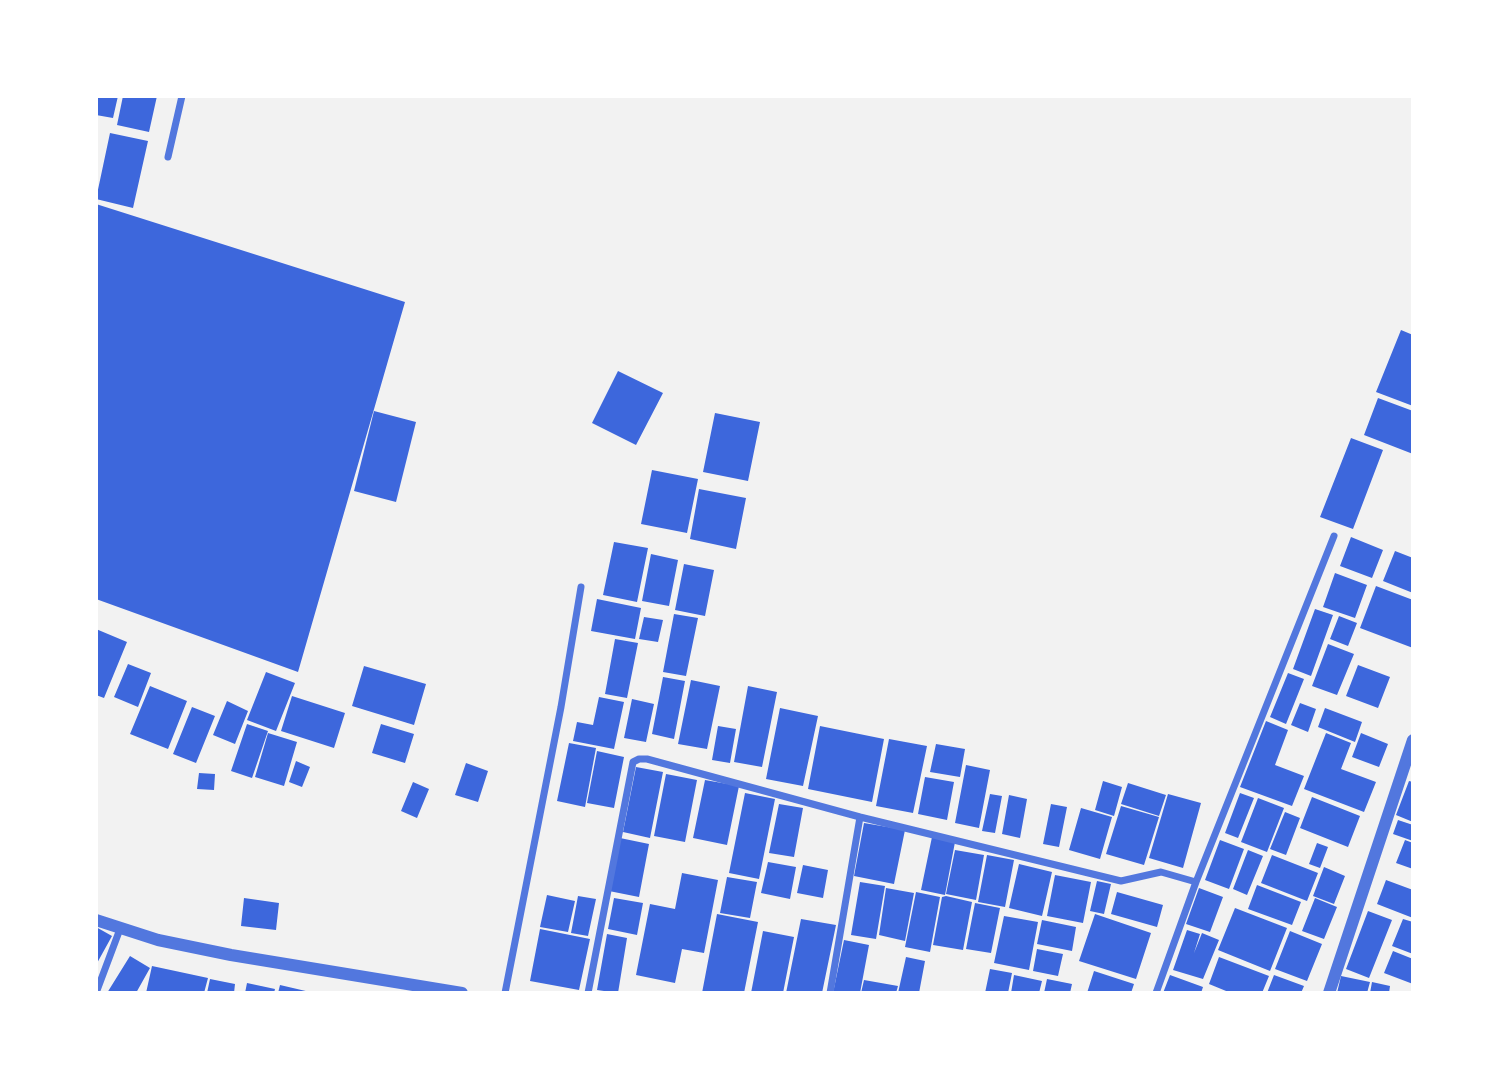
<!DOCTYPE html>
<html>
<head>
<meta charset="utf-8">
<style>
	body { margin:0 }
	#map { position:relative; width:1509px; height:1089px; overflow:hidden; background:#f2f2f2; font-family:"Noto Serif",serif }
	canvas { display:block }
	.frame { position:absolute; inset:0; border:98px solid #fff; pointer-events:none }
</style>
</head>
<body>
<div id="map">
<canvas width="1509" height="1089"></canvas>
<div class="frame"></div>
</div>
<script>
const ctx = document.querySelector('canvas').getContext('2d');
ctx.lineJoin = 'round';
function fill(path, color) {
  ctx.fillStyle = color;
  ctx.fill(path, 'evenodd');
}
function poly(rows) {
  const path = new Path2D();
  for (const r of rows) {
    path.moveTo(r[0], r[1]);
    for (let i = 2; i < r.length; i += 2) path.lineTo(r[i], r[i + 1]);
  }
  return path;
}
function stroke(path, color, width, dash) {
  ctx.strokeStyle = color;
  ctx.lineWidth = width;
  ctx.lineCap = dash ? 'butt' : 'round';
  ctx.setLineDash(dash || []);
  ctx.stroke(path);
}
fill(poly([
	[98,96,118,96,113,118,96,115],
	[123,96,157,96,149,132,117,125],
	[110,133,148,141,133,208,96,199],
	[96,204,405,302,298,672,96,599],
	[1401,330,1413,335,1413,406,1376,392],
	[618,371,663,393,636,445,592,423],
	[1378,398,1413,411,1413,454,1364,435],
	[374,411,416,422,396,502,354,491],
	[715,413,760,422,748,481,703,472],
	[1351,438,1383,450,1353,529,1320,517],
	[652,470,698,479,687,533,641,524],
	[699,489,746,498,736,549,690,539],
	[1351,537,1383,550,1372,578,1340,566],
	[614,542,648,548,637,602,603,595],
	[1395,551,1413,558,1413,593,1383,581],
	[651,554,678,560,669,606,642,601],
	[684,564,714,570,705,616,675,610],
	[1335,573,1367,585,1355,618,1323,607],
	[1376,586,1413,600,1413,648,1360,628],
	[597,599,641,608,635,639,591,631],
	[1315,609,1333,615,1311,676,1293,669],
	[674,614,698,618,686,676,663,672],
	[1339,616,1357,623,1348,646,1330,639],
	[644,617,663,620,658,642,639,639],
	[96,629,127,642,104,698,96,695],
	[615,639,638,643,627,698,605,694],
	[1328,644,1354,654,1337,695,1312,686],
	[128,664,151,673,138,707,114,697],
	[1358,665,1390,677,1378,708,1346,696],
	[364,666,426,684,414,725,352,706],
	[266,672,295,683,276,731,247,720],
	[1288,673,1304,679,1286,724,1270,717],
	[663,677,685,681,674,739,652,734],
	[691,680,720,686,707,749,678,744],
	[150,686,187,701,168,749,130,734],
	[748,686,777,692,762,767,734,762],
	[292,696,345,713,334,748,281,731],
	[599,697,624,702,614,749,573,741,577,722,593,725],
	[632,699,654,704,646,742,624,738],
	[227,701,248,711,235,744,213,735],
	[1300,703,1316,709,1308,732,1291,725],
	[192,707,215,716,196,763,173,754],
	[780,708,818,716,803,786,766,779],
	[1325,708,1362,722,1355,742,1318,727],
	[1266,721,1288,730,1275,765,1304,776,1292,806,1240,787],
	[247,724,268,731,252,778,231,771],
	[381,724,414,734,405,763,372,753],
	[718,726,736,729,730,763,712,760],
	[820,726,884,739,872,802,808,789],
	[268,733,297,742,284,786,255,777],
	[1326,733,1351,743,1341,769,1376,782,1364,812,1304,789],
	[1361,733,1388,744,1379,767,1352,757],
	[889,739,927,746,913,813,876,806],
	[569,743,596,748,585,807,557,801],
	[936,744,965,749,960,777,930,772],
	[597,751,624,757,614,808,587,803],
	[296,761,310,767,302,787,289,782],
	[466,763,488,771,478,802,455,795],
	[966,765,990,770,979,828,955,823],
	[636,767,663,772,650,838,623,832],
	[199,773,215,774,214,790,197,789],
	[666,774,697,780,685,842,654,836],
	[925,777,954,782,947,820,918,814],
	[705,780,739,786,727,845,693,838],
	[1103,781,1122,787,1114,816,1095,810],
	[1409,781,1413,782,1413,822,1396,815],
	[413,782,429,789,417,818,401,811],
	[1128,783,1166,795,1159,816,1121,804],
	[745,793,775,799,759,879,729,873],
	[1240,793,1254,798,1238,838,1225,833],
	[990,794,1002,796,995,833,982,831],
	[1168,794,1201,803,1183,868,1149,858],
	[1009,795,1027,799,1020,838,1002,834],
	[1312,797,1360,816,1348,847,1300,828],
	[1258,798,1284,808,1267,852,1241,842],
	[779,804,803,808,794,857,769,853],
	[1051,804,1067,807,1059,847,1043,844],
	[1121,806,1159,817,1144,865,1106,854],
	[1081,808,1112,817,1100,859,1069,850],
	[1285,812,1300,818,1286,855,1270,849],
	[1398,820,1413,825,1413,841,1393,834],
	[864,823,905,830,894,884,854,876],
	[932,837,955,842,945,895,921,890],
	[620,838,649,844,639,897,609,891],
	[1220,840,1244,849,1229,889,1205,880],
	[1405,840,1413,843,1413,869,1396,863],
	[1317,843,1328,847,1320,868,1309,864],
	[955,850,984,855,976,900,946,894],
	[1248,850,1263,856,1247,895,1233,889],
	[987,855,1014,860,1005,907,978,902],
	[1272,855,1318,873,1307,901,1261,883],
	[768,862,796,867,790,899,761,893],
	[1019,864,1052,872,1042,916,1009,908],
	[803,865,828,870,823,898,797,893],
	[1324,867,1345,876,1334,904,1313,896],
	[682,873,718,880,704,953,682,949,675,983,636,975,650,904,675,909],
	[1055,875,1091,882,1083,923,1047,916],
	[727,877,757,882,750,918,720,913],
	[1386,880,1413,890,1413,918,1377,904],
	[1097,881,1111,884,1104,914,1090,911],
	[860,882,885,886,876,939,851,935],
	[1257,885,1301,902,1292,925,1248,909],
	[886,888,914,893,905,941,879,935],
	[1199,888,1223,897,1210,932,1186,924],
	[916,892,940,897,930,952,905,947],
	[1117,892,1163,905,1157,927,1111,914],
	[547,895,575,901,568,932,540,927],
	[578,896,596,899,588,936,571,933],
	[946,896,972,902,963,950,933,945,942,897],
	[244,898,279,903,276,930,241,926],
	[614,898,643,903,637,935,608,929],
	[1315,898,1337,907,1324,939,1302,931],
	[975,903,1000,908,991,953,966,949],
	[1235,908,1287,928,1270,971,1218,950],
	[1368,911,1392,920,1369,978,1346,969],
	[717,914,758,922,744,993,702,993],
	[1095,914,1151,933,1136,979,1079,961],
	[1004,916,1038,922,1029,970,994,963],
	[801,919,836,925,822,993,786,993],
	[1403,919,1413,922,1413,954,1392,946],
	[1042,920,1076,927,1072,951,1037,944],
	[96,927,112,936,96,965],
	[540,929,590,939,579,990,530,981],
	[1187,930,1200,934,1194,953,1202,933,1219,940,1203,979,1173,970],
	[763,931,794,937,783,993,751,993],
	[1290,931,1322,944,1307,981,1275,969],
	[607,934,627,938,618,993,597,990],
	[844,940,869,945,860,993,833,993],
	[1037,949,1063,954,1058,976,1033,971],
	[1393,951,1413,959,1413,984,1384,973],
	[130,956,150,968,136,993,107,993],
	[906,957,925,961,919,993,898,993],
	[1219,957,1269,976,1262,993,1231,993,1209,984],
	[152,966,208,978,204,993,146,993],
	[990,969,1012,973,1008,993,985,993],
	[1094,971,1134,984,1131,993,1087,993],
	[1014,975,1042,981,1039,993,1011,993],
	[1170,975,1203,987,1201,993,1163,993],
	[1274,975,1304,986,1301,993,1267,993],
	[1341,976,1370,982,1367,993,1337,993],
	[210,979,235,984,234,993,207,993],
	[1047,979,1072,984,1070,993,1044,993],
	[864,980,898,986,896,993,861,993],
	[1372,982,1390,986,1389,993,1370,993],
	[247,983,275,989,274,993,245,993],
	[280,985,310,992,310,993,278,993]
]), '#3d67dc');
stroke(poly([
	[168,157,182,96],
	[96,993,120,929],
	[505,993,561,707,581,587],
	[588,993,633,762,639,759,647,759,860,817,1121,881,1161,872,1196,882],
	[830,993,860,817],
	[1156,993,1196,882,1334,536]
]), '#5277de', 7);
stroke(poly([
	[96,920,158,940,231,955,462,993],
	[1329,993,1413,740]
]), '#5277de', 12);
</script>
</body>
</html>
